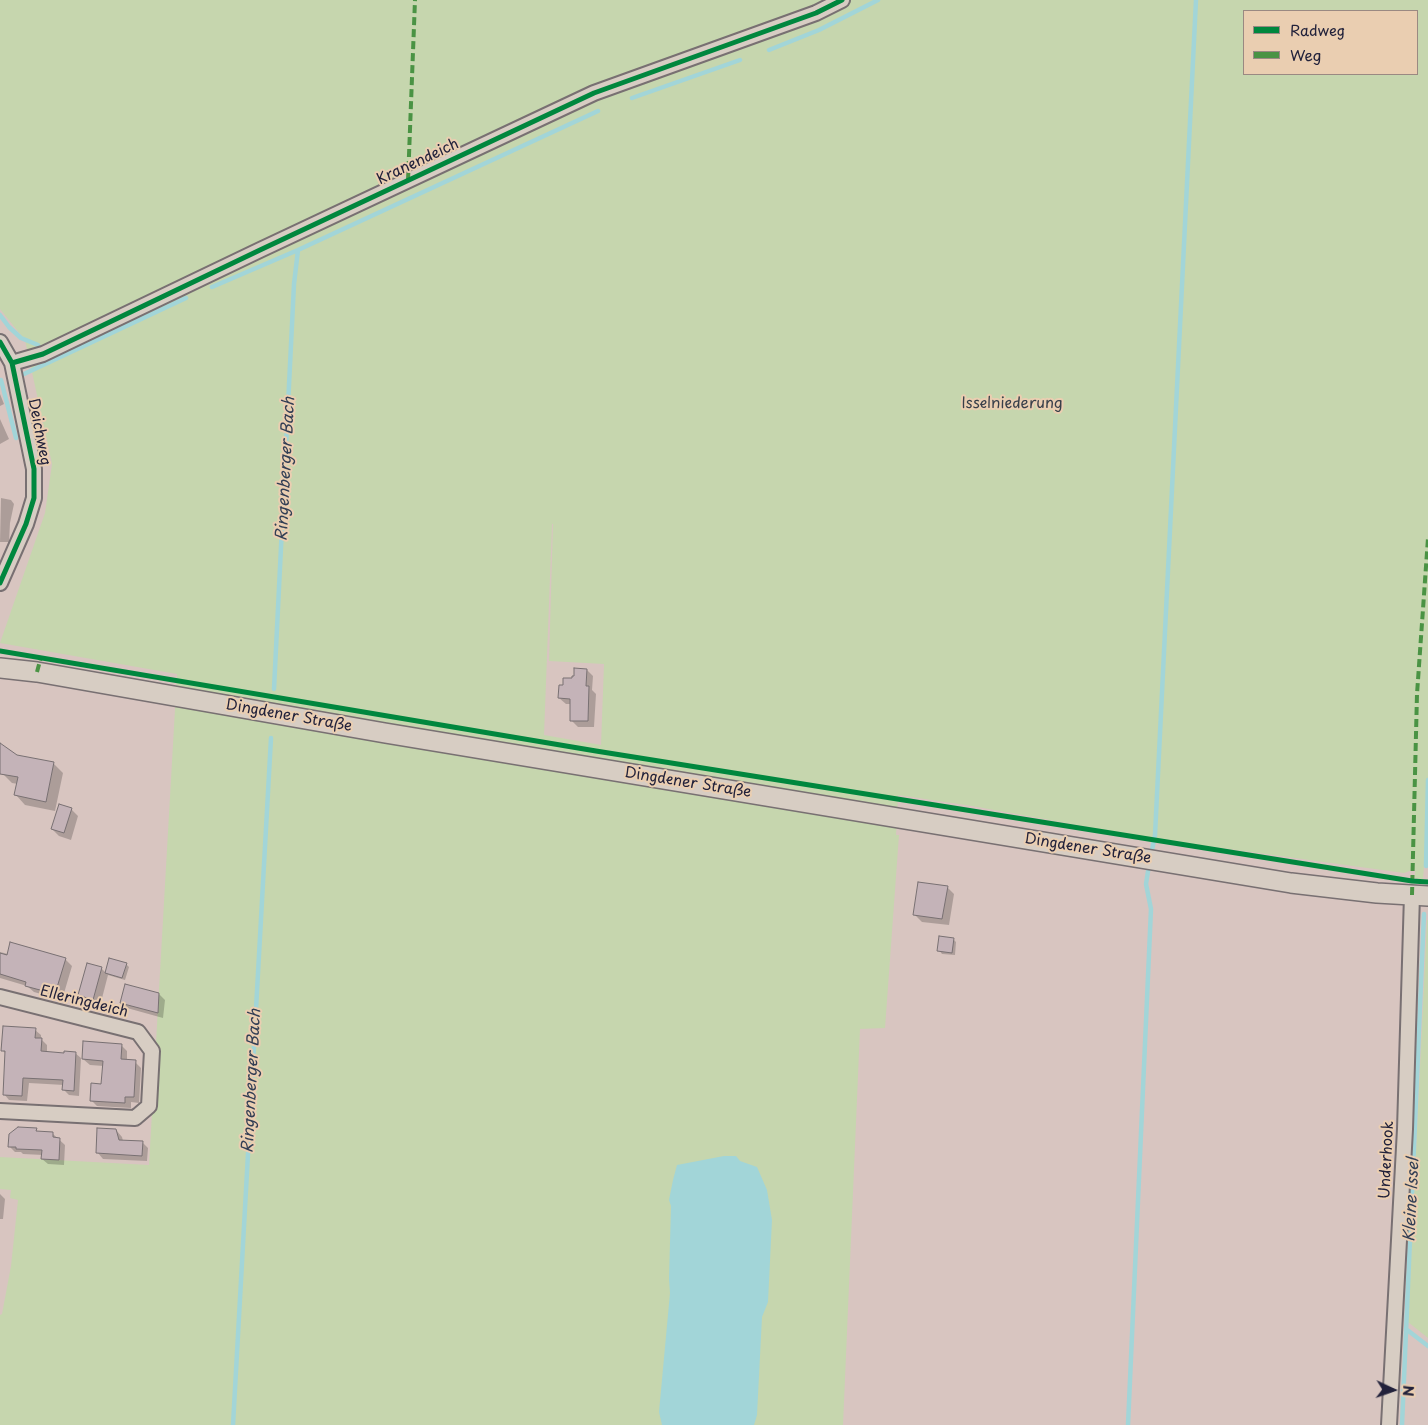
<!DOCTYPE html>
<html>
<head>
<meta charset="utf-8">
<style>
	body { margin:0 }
	#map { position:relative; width:1428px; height:1425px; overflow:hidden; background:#d8c5c0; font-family:"Playpen Sans",sans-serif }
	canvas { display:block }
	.legend { position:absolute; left:1243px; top:10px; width:175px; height:65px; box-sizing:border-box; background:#eaceb1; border:1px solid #9a8982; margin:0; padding:6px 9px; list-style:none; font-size:15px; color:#22223b }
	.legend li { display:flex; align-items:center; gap:10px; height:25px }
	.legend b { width:25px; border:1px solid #9a8982 }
	.north { position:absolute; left:1368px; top:1365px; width:50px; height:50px; -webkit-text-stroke:4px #eaceb1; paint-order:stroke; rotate:93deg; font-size:14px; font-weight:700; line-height:20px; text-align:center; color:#22223b }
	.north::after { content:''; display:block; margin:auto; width:18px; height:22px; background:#22223b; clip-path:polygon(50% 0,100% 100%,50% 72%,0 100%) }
</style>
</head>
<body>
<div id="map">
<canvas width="1428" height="1425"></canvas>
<ul class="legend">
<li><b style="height:6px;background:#00873e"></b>Radweg</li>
<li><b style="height:6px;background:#4a9344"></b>Weg</li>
</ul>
<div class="north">N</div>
</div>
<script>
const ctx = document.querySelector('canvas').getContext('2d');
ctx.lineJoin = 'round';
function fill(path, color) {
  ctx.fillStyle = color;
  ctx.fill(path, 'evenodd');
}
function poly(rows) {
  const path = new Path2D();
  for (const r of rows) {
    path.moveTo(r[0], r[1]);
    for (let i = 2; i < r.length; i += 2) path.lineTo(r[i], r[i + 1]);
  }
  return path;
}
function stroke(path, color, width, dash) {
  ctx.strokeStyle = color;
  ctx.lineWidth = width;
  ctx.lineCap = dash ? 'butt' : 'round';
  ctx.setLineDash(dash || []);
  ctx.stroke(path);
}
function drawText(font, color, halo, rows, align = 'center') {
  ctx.font = font + ' "Playpen Sans",sans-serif';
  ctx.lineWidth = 4;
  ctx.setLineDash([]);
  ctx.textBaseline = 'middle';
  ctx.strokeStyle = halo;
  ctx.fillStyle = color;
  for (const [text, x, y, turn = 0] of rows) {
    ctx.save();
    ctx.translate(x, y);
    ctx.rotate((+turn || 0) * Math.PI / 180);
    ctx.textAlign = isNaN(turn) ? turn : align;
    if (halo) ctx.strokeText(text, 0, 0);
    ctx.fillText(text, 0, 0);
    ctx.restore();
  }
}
fill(poly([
	[0,0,1428,0,1428,867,1424,867,1423,879,1415,878,1415,869,1404,873,1149,838,972,806,898,795,896,835,899,835,885,1028,860,1029,843,1425,0,1425,0,1315,2,1314,11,1266,18,1200,10,1198,11,1190,0,1189,0,1157,149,1165,177,674,0,643,45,513,52,464,25,340,0,309],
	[1244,11,1417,11,1417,74,1244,74],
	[552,524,553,524,549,661,604,664,601,745,544,735],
	[1427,920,1428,920,1428,1338,1408,1322]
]), '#c6d6ae');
fill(poly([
	[724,1156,736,1156,740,1161,757,1167,767,1190,772,1220,768,1302,762,1317,757,1415,754,1425,662,1425,659,1412,670,1293,669,1279,671,1206,669,1200,673,1180,677,1165]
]), '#a2d5d8');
fill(poly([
	[0,394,4,404,0,406],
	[0,419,9,439,0,444],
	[1,498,11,500,14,504,10,523,9,542,0,542],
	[587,670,593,676,592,690,596,694,594,727,578,727,571,720,572,704,566,704,559,698,564,686],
	[0,745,17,756,54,764,63,773,55,811,25,805,16,795,18,784,12,783,2,773,0,763],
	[71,809,78,816,71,840,59,836,52,829],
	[947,887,954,894,949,925,922,922,915,915],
	[953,939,956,942,955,955,942,954,939,950],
	[0,952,8,954,65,959,72,966,62,1000,34,992,27,986,0,978],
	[126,964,129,967,125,980,108,975,100,1006,86,1002,79,995,101,968,106,973],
	[159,994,165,1000,163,1018,127,1008,121,1002],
	[35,1030,41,1035,41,1039,47,1045,47,1053,65,1054,75,1053,81,1058,79,1096,69,1095,63,1089,64,1085,29,1083,27,1101,9,1100,4,1094,6,1054,2,1050],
	[121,1045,127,1051,127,1061,135,1062,141,1068,139,1103,131,1102,131,1108,97,1106,91,1100,103,1085,104,1066,90,1065,83,1059],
	[36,1130,39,1133,53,1134,65,1145,64,1165,48,1164,42,1159,43,1155,23,1154,21,1152,15,1152,9,1146],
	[116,1130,122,1137,123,1141,142,1142,148,1148,147,1161,103,1159,98,1153],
	[0,1194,5,1199,3,1219,0,1219]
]), '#0003');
stroke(poly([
	[769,50,819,30,878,0],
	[632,98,740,60],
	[212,287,298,250,598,111],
	[0,315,9,327,21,338,38,345],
	[24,374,186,298],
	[1,380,16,438],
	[274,689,294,284,298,250],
	[1151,855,1155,835,1196,0],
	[1426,866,1428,780],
	[1406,1329,1428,1346],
	[233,1425,271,738],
	[1128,1425,1151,909,1146,884,1149,865],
	[1402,1425,1424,914]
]), '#a2d5d8', 4.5);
const building = poly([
	[574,668,587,669,586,686,589,686,588,721,570,721,570,699,558,698,559,685,563,685,563,678,572,678,572,676,574,676,574,668],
	[0,743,17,755,54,762,46,802,14,795,18,777,0,774,0,743],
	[59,804,72,808,64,833,51,829,59,804],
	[918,882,948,886,942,919,913,915,918,882],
	[939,936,954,938,952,953,937,951,939,936],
	[10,942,66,958,55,994,25,986,26,982,0,974,0,953,7,955,10,942],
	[109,958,127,963,122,978,105,973,109,958],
	[87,963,102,967,93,1000,78,995,87,963],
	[125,984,159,993,158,1013,120,1003,125,984],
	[3,1026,36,1028,35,1038,42,1038,41,1051,64,1053,64,1051,76,1052,74,1091,62,1090,63,1080,23,1078,22,1096,3,1095,5,1051,1,1051,3,1026],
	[83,1041,122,1044,121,1059,136,1060,134,1097,125,1097,125,1103,90,1101,91,1083,101,1084,103,1061,82,1059,83,1041],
	[18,1127,37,1128,36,1131,53,1132,53,1137,60,1138,59,1160,41,1159,42,1150,16,1149,16,1147,8,1147,9,1134,18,1127],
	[97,1128,116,1129,119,1140,143,1141,142,1156,96,1153,97,1128]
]);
fill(building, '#c4b3b8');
stroke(building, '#787072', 1);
const street = poly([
	[0,342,12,363,34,469,34,498,26,524,0,583],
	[12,363,43,354,260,250,594,93,816,13,842,0],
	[0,997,138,1032,152,1051,149,1106,135,1118,0,1111],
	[1389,1425,1405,1129,1412,895]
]);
const secondary = poly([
	[0,668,37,672,385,733,1291,883,1377,893,1428,896]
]);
stroke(street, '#787072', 18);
stroke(secondary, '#787072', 22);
stroke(street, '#d7cdc3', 14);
stroke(secondary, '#d7cdc3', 19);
stroke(poly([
	[408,181,415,0],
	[37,672,41,657],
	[1412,895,1417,694,1428,538]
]), '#4a9344', 4, [8, 4]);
stroke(poly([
	[0,342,12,363,34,469,34,498,26,524,0,583],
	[12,363,43,354,260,250,594,93,816,13,842,0],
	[0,651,596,751,1412,881,1428,882]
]), '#00873e', 5);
drawText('15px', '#22223b', '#eaceb1', [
	["Kranendeich",418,162,-25],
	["Deichweg",39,432,79],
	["Dingdener Straße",289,716,10],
	["Dingdener Straße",688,783,9],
	["Dingdener Straße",1088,849,9],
	["Elleringdeich",84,1002,14],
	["Underhook",1387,1160,-87]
]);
drawText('15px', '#383f4a', '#eaceb1', [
	["Isselniederung",1012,404]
]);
drawText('italic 16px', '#323e54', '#eaceb1', [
	["Ringenberger Bach",286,469,-87],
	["Ringenberger Bach",252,1081,-87],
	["Kleine Issel",1412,1200,-87]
]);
</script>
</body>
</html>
